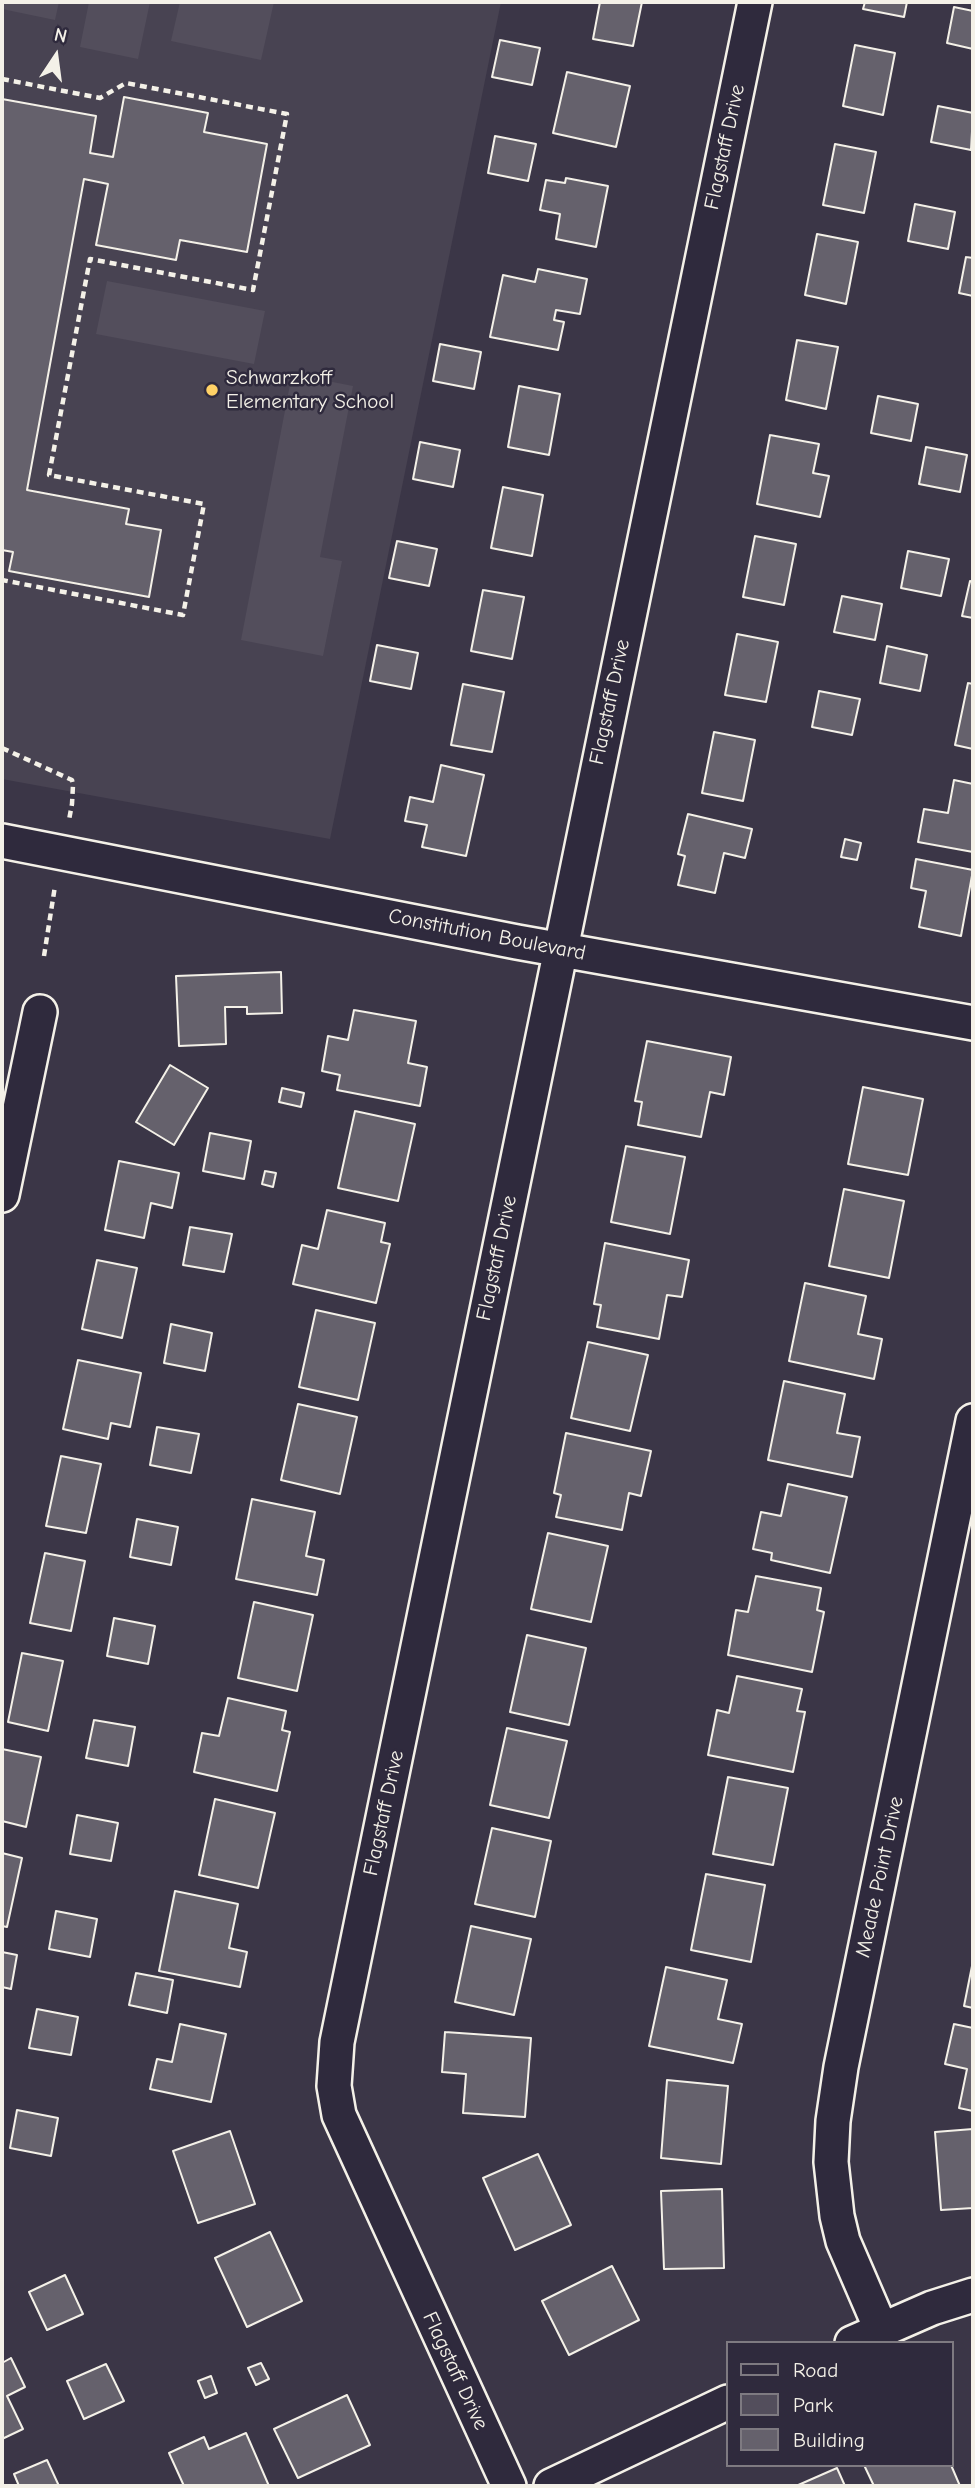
<!DOCTYPE html>
<html>
<head>
<meta charset="utf-8">
<style>
	body { margin:0 }
	#map { position:relative; width:975px; height:2488px; overflow:hidden; background:#3b3647; font-family:"Comic Neue",sans-serif }
	canvas { display:block }
	.frame { position:absolute; inset:0; border:4px solid #f4f1e8; pointer-events:none }
	.legend { position:absolute; left:726px; top:2341px; width:228px; height:126px; box-sizing:border-box; background:#2f2a3d; border:2px solid #7e7a81; margin:0; padding:9px 12px; list-style:none; font-size:21px; color:#f4f1e8 }
	.legend li { display:flex; align-items:center; gap:14px; height:35px }
	.legend b { width:35px; border:2px solid #7e7a81 }
	.north { position:absolute; left:21px; top:21px; width:70px; height:70px; -webkit-text-stroke:5px #2f2a3d; paint-order:stroke; rotate:13deg; font-size:19px; font-weight:700; line-height:28px; text-align:center; color:#f4f1e8 }
	.north::after { content:''; display:block; margin:auto; width:24px; height:32px; background:#f4f1e8; clip-path:polygon(50% 0,100% 100%,50% 72%,0 100%) }
</style>
</head>
<body>
<div id="map">
<canvas width="975" height="2488"></canvas>
<div class="frame"></div>
<ul class="legend">
<li><b style="height:9px;background:#2f2a3d"></b>Road</li>
<li><b style="height:19px;background:#534e5c"></b>Park</li>
<li><b style="height:19px;background:#65616c"></b>Building</li>
</ul>
<div class="north">N</div>
</div>
<script>
const ctx = document.querySelector('canvas').getContext('2d');
ctx.lineJoin = 'round';
function fill(path, color) {
  ctx.fillStyle = color;
  ctx.fill(path, 'evenodd');
}
function poly(rows) {
  const path = new Path2D();
  for (const r of rows) {
    path.moveTo(r[0], r[1]);
    for (let i = 2; i < r.length; i += 2) path.lineTo(r[i], r[i + 1]);
  }
  return path;
}
function stroke(path, color, width, dash) {
  ctx.strokeStyle = color;
  ctx.lineWidth = width;
  ctx.lineCap = dash ? 'butt' : 'round';
  ctx.setLineDash(dash || []);
  ctx.stroke(path);
}
function drawText(font, color, halo, rows, align = 'center') {
  ctx.font = font + ' "Comic Neue",sans-serif';
  ctx.lineWidth = 5;
  ctx.setLineDash([]);
  ctx.textBaseline = 'middle';
  ctx.strokeStyle = halo;
  ctx.fillStyle = color;
  for (const [text, x, y, turn = 0] of rows) {
    ctx.save();
    ctx.translate(x, y);
    ctx.rotate((+turn || 0) * Math.PI / 180);
    ctx.textAlign = isNaN(turn) ? turn : align;
    if (halo) ctx.strokeText(text, 0, 0);
    ctx.fillText(text, 0, 0);
    ctx.restore();
  }
}
fill(poly([
	[2,2,501,2,330,839,2,779]
]), '#484352');
fill(poly([
	[2,2,59,2,55,20,2,9],
	[89,2,150,2,138,59,80,47],
	[180,2,274,2,261,60,171,41],
	[107,281,265,311,254,364,96,334],
	[292,374,353,386,320,557,342,561,323,656,241,640]
]), '#534e5c');
const building = poly([
	[600,2,642,2,633,46,593,39,600,2],
	[865,2,907,2,904,17,863,9,865,2],
	[954,7,973,11,973,49,947,43,954,7],
	[500,40,540,48,532,85,492,77,500,40],
	[855,45,895,53,883,115,843,106,855,45],
	[567,72,630,86,616,147,553,133,567,72],
	[124,97,208,113,204,132,267,144,247,252,180,240,176,260,96,245,108,184,84,179,27,490,129,509,126,524,161,530,149,597,9,571,13,552,2,550,2,99,96,116,90,153,113,157,124,97],
	[938,106,973,113,971,150,931,142,938,106],
	[495,136,536,144,528,181,488,173,495,136],
	[835,144,876,152,864,213,823,205,835,144],
	[566,178,608,186,596,247,556,239,560,214,540,210,546,180,565,183,566,178],
	[915,204,955,212,948,249,908,241,915,204],
	[817,234,858,242,846,304,805,295,817,234],
	[966,257,973,258,973,296,959,293,966,257],
	[538,269,587,279,580,314,556,310,554,320,564,322,558,350,490,337,503,275,535,282,538,269],
	[797,340,838,347,826,409,786,400,797,340],
	[440,344,481,352,474,389,433,381,440,344],
	[519,386,560,394,549,455,508,447,519,386],
	[878,396,918,404,911,441,871,433,878,396],
	[770,435,819,444,813,473,829,476,820,517,757,504,770,435],
	[420,442,460,450,453,487,413,479,420,442],
	[926,447,967,455,960,492,919,484,926,447],
	[503,487,543,495,532,556,491,548,503,487],
	[755,536,796,544,784,605,743,597,755,536],
	[397,541,437,549,429,586,389,578,397,541],
	[908,551,949,559,941,596,901,588,908,551],
	[970,581,973,582,973,618,962,616,970,581],
	[483,590,524,597,512,659,471,651,483,590],
	[842,596,882,604,875,640,834,632,842,596],
	[737,634,778,642,766,702,725,695,737,634],
	[377,645,418,653,411,689,370,681,377,645],
	[887,646,927,655,920,691,880,683,887,646],
	[968,683,973,684,973,749,955,745,968,683],
	[463,684,504,692,492,752,451,745,463,684],
	[819,691,860,699,852,735,812,727,819,691],
	[714,732,755,740,743,801,702,793,714,732],
	[441,765,484,775,466,856,422,847,427,825,405,821,410,797,433,802,441,765],
	[954,780,973,784,973,852,918,842,924,809,948,813,954,780],
	[688,814,752,829,745,858,724,853,715,893,678,885,685,856,678,854,688,814],
	[845,839,861,843,857,860,841,857,845,839],
	[916,859,973,870,961,936,919,927,926,891,911,888,916,859],
	[281,972,282,1013,247,1014,247,1007,225,1007,226,1044,179,1046,176,976,281,972],
	[354,1010,416,1021,408,1063,427,1067,420,1106,337,1090,340,1075,322,1071,328,1036,348,1040,354,1010],
	[647,1041,731,1057,724,1095,710,1092,701,1137,638,1125,642,1102,635,1101,647,1041],
	[170,1065,208,1088,174,1145,136,1122,170,1065],
	[863,1087,923,1099,908,1175,848,1164,863,1087],
	[282,1088,304,1093,301,1107,279,1102,282,1088],
	[355,1111,415,1124,398,1201,338,1188,355,1111],
	[210,1133,251,1141,244,1179,203,1171,210,1133],
	[626,1146,685,1157,670,1234,611,1222,626,1146],
	[119,1161,179,1173,172,1208,151,1203,144,1238,105,1230,119,1161],
	[265,1171,276,1173,273,1187,262,1184,265,1171],
	[844,1189,904,1201,889,1278,829,1266,844,1189],
	[327,1210,385,1223,381,1242,390,1244,376,1303,293,1284,302,1245,318,1249,327,1210],
	[190,1227,232,1234,224,1272,183,1265,190,1227],
	[605,1243,689,1260,682,1297,667,1295,659,1339,597,1327,601,1305,594,1304,605,1243],
	[97,1260,137,1268,122,1338,82,1329,97,1260],
	[805,1283,866,1296,858,1334,882,1339,874,1379,789,1361,805,1283],
	[316,1310,375,1323,358,1400,299,1387,316,1310],
	[171,1324,212,1333,205,1371,164,1363,171,1324],
	[588,1342,648,1355,630,1431,571,1418,588,1342],
	[78,1360,141,1373,130,1427,111,1423,108,1439,63,1429,78,1360],
	[784,1381,845,1394,837,1433,860,1437,852,1477,768,1460,784,1381],
	[298,1404,357,1417,340,1494,281,1480,298,1404],
	[157,1427,199,1434,191,1473,150,1465,157,1427],
	[566,1433,651,1451,641,1496,629,1493,622,1530,556,1517,561,1495,554,1493,566,1433],
	[61,1456,101,1464,86,1533,46,1526,61,1456],
	[788,1484,847,1497,830,1573,771,1560,772,1553,753,1549,761,1512,781,1516,788,1484],
	[252,1499,315,1512,306,1556,324,1560,317,1595,236,1579,252,1499],
	[137,1519,178,1527,171,1565,130,1557,137,1519],
	[548,1533,608,1546,591,1622,531,1609,548,1533],
	[45,1553,85,1561,71,1631,30,1623,45,1553],
	[756,1576,821,1588,817,1610,824,1612,812,1672,728,1655,736,1610,748,1612,756,1576],
	[254,1602,313,1615,297,1691,238,1678,254,1602],
	[114,1618,155,1626,148,1664,107,1656,114,1618],
	[527,1635,586,1648,569,1725,510,1712,527,1635],
	[22,1653,63,1661,48,1731,8,1722,22,1653],
	[737,1676,802,1689,797,1711,805,1712,793,1772,708,1755,717,1710,729,1713,737,1676],
	[228,1698,286,1711,282,1730,290,1732,277,1791,194,1772,202,1733,219,1736,228,1698],
	[94,1720,135,1727,128,1766,86,1758,94,1720],
	[507,1728,567,1741,549,1818,490,1805,507,1728],
	[2,1749,41,1757,26,1827,2,1821,2,1749],
	[728,1777,788,1788,773,1865,713,1854,728,1777],
	[215,1799,275,1813,258,1888,199,1875,215,1799],
	[77,1815,118,1823,111,1861,70,1854,77,1815],
	[492,1828,551,1841,535,1917,475,1904,492,1828],
	[2,1853,22,1858,7,1927,2,1926,2,1853],
	[706,1874,765,1885,751,1962,691,1950,706,1874],
	[175,1891,238,1904,229,1948,247,1952,240,1987,159,1971,175,1891],
	[56,1911,97,1919,90,1957,49,1949,56,1911],
	[471,1926,531,1939,514,2015,455,2002,471,1926],
	[2,1952,17,1955,11,1989,2,1987,2,1952],
	[973,1961,973,2008,964,2006,973,1961],
	[666,1967,727,1980,718,2019,742,2024,733,2063,649,2046,666,1967],
	[136,1973,173,1980,167,2013,129,2005,136,1973],
	[37,2009,78,2017,71,2055,29,2048,37,2009],
	[180,2024,226,2034,211,2102,150,2089,157,2059,172,2062,180,2024],
	[954,2024,973,2028,973,2111,959,2108,967,2069,945,2064,954,2024],
	[445,2032,531,2038,525,2117,463,2113,466,2074,442,2072,445,2032],
	[667,2080,728,2086,721,2164,661,2158,667,2080],
	[17,2110,58,2118,51,2156,10,2148,17,2110],
	[973,2129,973,2208,941,2210,935,2132,973,2129],
	[230,2131,255,2204,198,2223,173,2151,230,2131],
	[538,2154,571,2225,515,2250,483,2178,538,2154],
	[722,2189,724,2268,664,2269,661,2191,722,2189],
	[270,2232,302,2301,247,2327,215,2258,270,2232],
	[612,2266,639,2320,569,2355,542,2301,612,2266],
	[65,2275,83,2314,47,2330,29,2292,65,2275],
	[11,2358,25,2387,7,2396,23,2429,2,2439,2,2363,11,2358],
	[261,2363,269,2379,256,2385,248,2368,261,2363],
	[106,2364,124,2401,84,2419,67,2381,106,2364],
	[211,2376,217,2393,205,2398,198,2381,211,2376],
	[347,2395,370,2445,298,2478,274,2429,347,2395],
	[246,2433,269,2486,184,2486,169,2453,204,2437,209,2449,246,2433],
	[47,2460,59,2486,19,2486,14,2474,47,2460],
	[864,2465,951,2465,960,2486,874,2486,864,2465],
	[837,2468,845,2486,796,2486,837,2468]
]);
fill(building, '#65616c');
stroke(building, '#f4f1e8', 2);
const street = poly([
	[2,841,517,942,973,1023],
	[2,1195,40,1012],
	[881,2329,843,2241,837,2216,831,2162,833,2121,841,2067,973,1421],
	[852,2343,932,2308,973,2295],
	[509,2486,339,2115,334,2086,337,2042,755,2],
	[551,2486,728,2402]
]);
stroke(street, '#f4f1e8', 38);
stroke(poly([
	[2,79,100,98,126,83,287,114,253,290,90,259,49,475,204,504,183,615,2,580],
	[2,748,72,780,73,785,72,804,69,820],
	[44,956,55,886]
]), '#f4f1e8', 4.5, [7, 5]);
stroke(street, '#2f2a3d', 33);
for (const [x, y, r, color] of [
	[212,390,7,"#ffd166"]
]) {
  const dot = new Path2D();
  dot.arc(x, y, r, 0, 2 * Math.PI);
  ctx.fillStyle = color;
  ctx.fill(dot);
  stroke(dot, '#2f2a3d', 2.5);
}
drawText('21px', '#f4f1e8', '#2f2a3d', [
	["Flagstaff Drive",725,147,-78],
	["Flagstaff Drive",610,702,-78],
	["Constitution Boulevard",487,935,11],
	["Flagstaff Drive",497,1258,-78],
	["Flagstaff Drive",384,1813,-78],
	["Meade Point Drive",880,1877,-78],
	["Flagstaff Drive",455,2371,65]
]);
drawText('21px', '#f4f1e8', '#2f2a3d', [
	["Schwarzkoff",226,378],
	["Elementary School",226,402]
], 'left');
</script>
</body>
</html>
